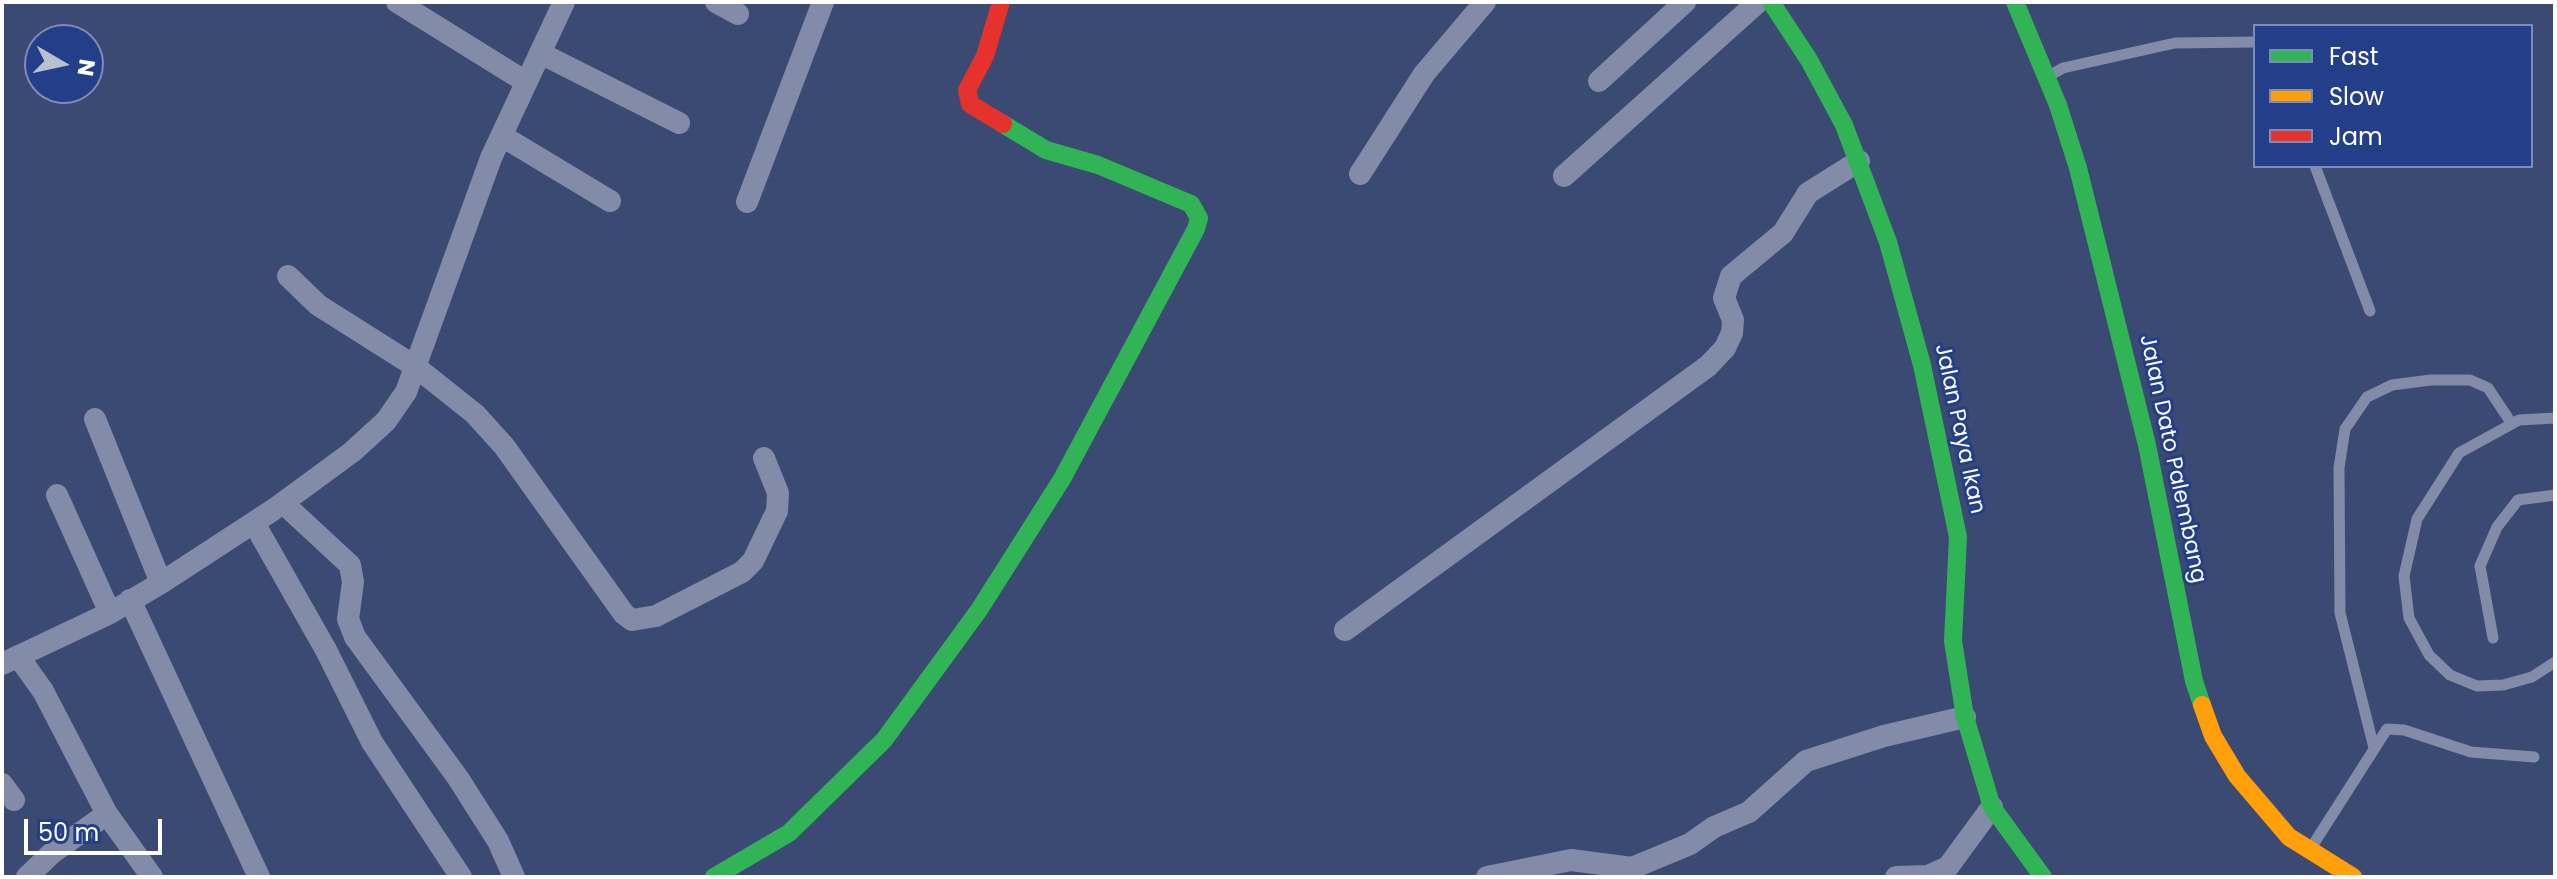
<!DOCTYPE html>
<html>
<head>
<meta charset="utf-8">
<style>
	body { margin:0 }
	#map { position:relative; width:2557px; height:879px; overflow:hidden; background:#3b4a72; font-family:Poppins,sans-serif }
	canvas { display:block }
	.frame { position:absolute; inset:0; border:4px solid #fff; pointer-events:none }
	.legend { position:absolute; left:2253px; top:24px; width:280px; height:144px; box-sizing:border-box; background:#243f89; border:2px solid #7c8cb8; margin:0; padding:10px 14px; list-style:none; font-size:24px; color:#fff }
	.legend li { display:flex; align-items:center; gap:16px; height:40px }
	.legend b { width:40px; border:2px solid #7c8cb8 }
	.north { position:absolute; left:24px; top:24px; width:80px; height:80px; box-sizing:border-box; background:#243f89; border:2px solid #7c8cb8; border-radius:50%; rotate:99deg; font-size:22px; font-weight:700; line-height:32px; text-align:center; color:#fff }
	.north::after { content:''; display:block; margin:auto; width:28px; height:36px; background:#bac0ce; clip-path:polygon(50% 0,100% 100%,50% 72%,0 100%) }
	.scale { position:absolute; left:24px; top:819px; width:138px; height:36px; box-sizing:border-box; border:4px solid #fff; border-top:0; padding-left:10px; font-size:24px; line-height:28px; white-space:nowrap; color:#fff; -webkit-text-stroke:6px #243f89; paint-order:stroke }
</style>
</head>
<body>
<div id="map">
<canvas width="2557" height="879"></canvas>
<div class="frame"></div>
<ul class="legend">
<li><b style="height:10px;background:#30b455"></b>Fast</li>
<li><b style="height:10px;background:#ff9f0a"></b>Slow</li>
<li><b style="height:10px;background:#e5322d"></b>Jam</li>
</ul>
<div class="north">N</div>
<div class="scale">50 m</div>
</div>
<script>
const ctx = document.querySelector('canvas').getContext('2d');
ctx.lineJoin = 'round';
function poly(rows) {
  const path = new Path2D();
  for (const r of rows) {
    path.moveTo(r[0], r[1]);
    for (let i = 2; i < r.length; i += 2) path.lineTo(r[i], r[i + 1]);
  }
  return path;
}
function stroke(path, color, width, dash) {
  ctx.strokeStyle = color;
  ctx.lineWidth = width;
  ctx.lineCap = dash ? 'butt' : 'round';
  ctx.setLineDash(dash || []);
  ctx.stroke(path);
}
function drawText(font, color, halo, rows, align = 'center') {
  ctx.font = font + ' Poppins,sans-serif';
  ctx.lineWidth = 6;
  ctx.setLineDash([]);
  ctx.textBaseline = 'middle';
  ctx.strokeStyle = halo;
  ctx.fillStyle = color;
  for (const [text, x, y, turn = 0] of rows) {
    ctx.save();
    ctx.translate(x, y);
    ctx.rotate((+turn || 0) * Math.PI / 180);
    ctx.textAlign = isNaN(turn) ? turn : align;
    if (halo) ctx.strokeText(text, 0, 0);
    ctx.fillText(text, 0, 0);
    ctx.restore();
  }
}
stroke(poly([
	[2049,76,2063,68,2175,43,2255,42],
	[2315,166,2370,311],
	[2555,418,2519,420,2459,453,2417,519,2404,576,2409,618,2429,655,2450,675,2477,686,2503,685,2532,677,2555,662],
	[2493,638,2480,566,2497,527,2518,500,2555,495],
	[2374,748,2340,613,2339,468,2345,429,2367,397,2392,385,2431,380,2470,380,2488,388,2512,424],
	[2311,848,2387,729,2404,730,2471,752,2534,757]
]), '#828ba7', 11);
stroke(poly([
	[397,2,526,82],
	[716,2,738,14],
	[540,53,679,123],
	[1599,81,1685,2],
	[502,136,610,201],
	[1360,174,1424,74,1485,2],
	[1564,176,1758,2],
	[747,202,823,2],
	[288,276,318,305,416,367,475,414,504,446,624,614,632,620,656,616,742,572,753,561,777,511,778,493,764,458],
	[95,419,161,583],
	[57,495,110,613],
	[283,503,350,565,353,582,348,619,355,637,458,778,498,841,514,877],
	[254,523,326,650,372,742,461,877],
	[130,600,259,877],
	[1345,630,1708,366,1725,348,1732,333,1733,320,1724,298,1731,276,1783,233,1808,193,1859,161],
	[18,656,43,691,107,814,152,877],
	[2,664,110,613,161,583,273,510,352,452,386,421,406,392,491,158,564,2],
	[2,784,14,800],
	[27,877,52,853,107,814],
	[1487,877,1571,860,1632,868],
	[1627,877,1632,868,1690,844,1714,827,1749,812,1806,761,1884,736,1965,717],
	[1896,877,1928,876,1948,867,1992,807]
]), '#828ba7', 22);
stroke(poly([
	[1771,2,1809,60,1844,125,1888,242,1922,365,1958,537,1953,641,1965,717,1992,807,2043,877],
	[2015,2,2058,105,2078,168,2147,445,2194,681,2202,705],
	[714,877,789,833,884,740,979,610,1062,479,1196,229,1199,218,1191,204,1098,165,1046,150,1003,124]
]), '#30b455', 18);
stroke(poly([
	[2202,705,2213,736,2237,776,2289,837,2353,877]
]), '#ff9f0a', 18);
stroke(poly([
	[1001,2,985,56,967,90,970,104,1003,124]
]), '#e5322d', 18);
drawText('22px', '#fff', '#243f89', [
	["Jalan Paya Ikan",1959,429,78],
	["Jalan Dato Palembang",2172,459,78]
]);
</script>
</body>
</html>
